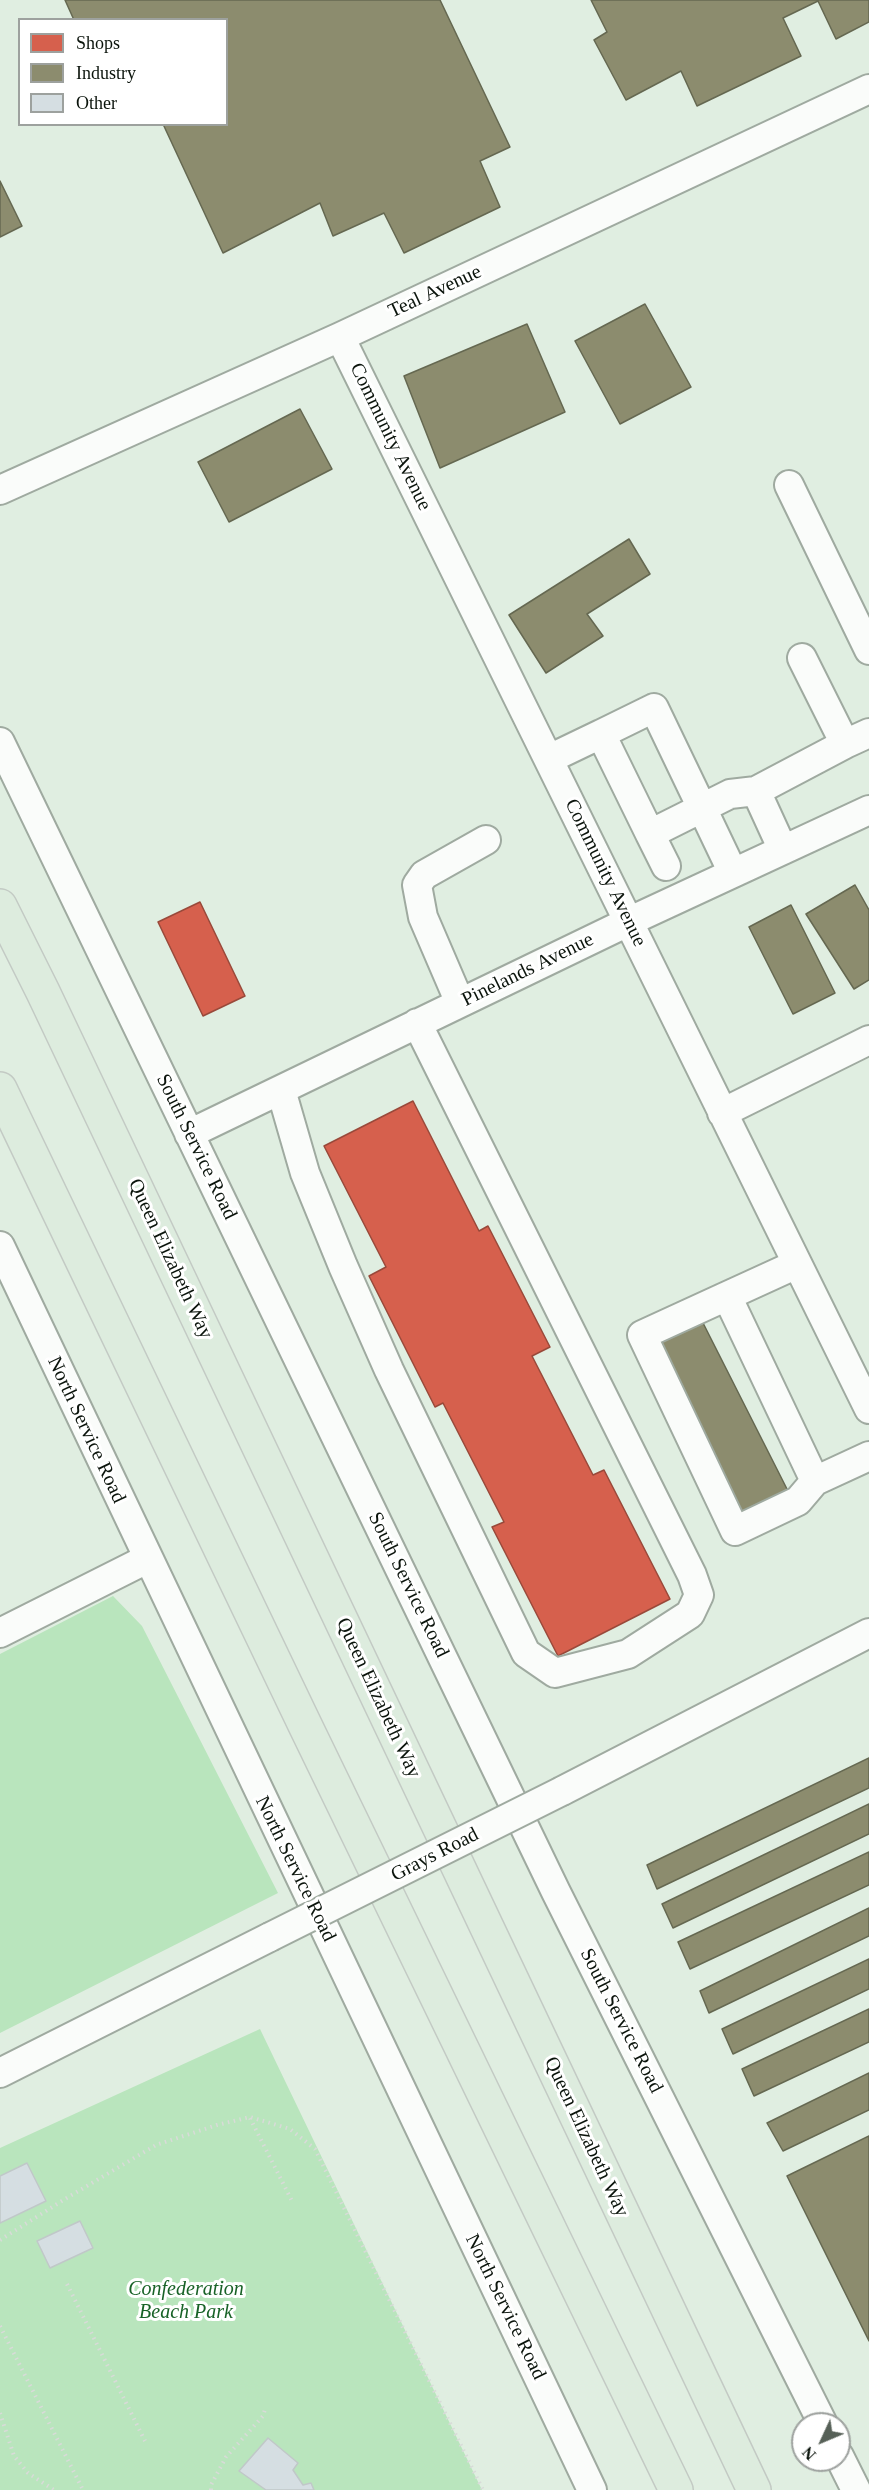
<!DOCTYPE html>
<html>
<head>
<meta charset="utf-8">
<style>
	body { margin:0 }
	#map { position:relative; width:869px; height:2490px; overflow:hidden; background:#e0eee1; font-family:"Times New Roman",serif }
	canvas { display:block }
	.legend { position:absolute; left:18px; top:18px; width:210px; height:108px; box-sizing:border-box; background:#fff; border:2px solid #9da19e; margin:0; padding:8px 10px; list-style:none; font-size:18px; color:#0b140c }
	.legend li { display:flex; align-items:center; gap:12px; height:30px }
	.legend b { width:30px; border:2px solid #9da19e }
	.north { position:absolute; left:791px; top:2412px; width:60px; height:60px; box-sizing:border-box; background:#fff; border:2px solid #9da19e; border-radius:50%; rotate:226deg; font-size:16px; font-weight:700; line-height:24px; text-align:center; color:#0b140c }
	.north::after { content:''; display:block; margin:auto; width:21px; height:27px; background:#566057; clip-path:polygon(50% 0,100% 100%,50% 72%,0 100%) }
</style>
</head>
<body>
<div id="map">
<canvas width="869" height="2490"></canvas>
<ul class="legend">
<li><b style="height:16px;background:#d6604d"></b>Shops</li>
<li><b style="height:16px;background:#8c8c6e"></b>Industry</li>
<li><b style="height:16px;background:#d5dee2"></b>Other</li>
</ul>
<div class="north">N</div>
</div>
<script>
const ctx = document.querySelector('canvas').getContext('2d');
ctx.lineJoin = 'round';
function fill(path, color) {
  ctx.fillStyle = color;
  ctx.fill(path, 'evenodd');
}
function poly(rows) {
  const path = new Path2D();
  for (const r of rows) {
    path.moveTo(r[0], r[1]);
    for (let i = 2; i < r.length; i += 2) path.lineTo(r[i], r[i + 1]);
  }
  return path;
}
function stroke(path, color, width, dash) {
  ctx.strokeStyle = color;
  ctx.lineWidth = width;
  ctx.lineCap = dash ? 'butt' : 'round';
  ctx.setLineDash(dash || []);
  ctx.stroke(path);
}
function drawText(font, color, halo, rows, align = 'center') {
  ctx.font = font + ' "Times New Roman",serif';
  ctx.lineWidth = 6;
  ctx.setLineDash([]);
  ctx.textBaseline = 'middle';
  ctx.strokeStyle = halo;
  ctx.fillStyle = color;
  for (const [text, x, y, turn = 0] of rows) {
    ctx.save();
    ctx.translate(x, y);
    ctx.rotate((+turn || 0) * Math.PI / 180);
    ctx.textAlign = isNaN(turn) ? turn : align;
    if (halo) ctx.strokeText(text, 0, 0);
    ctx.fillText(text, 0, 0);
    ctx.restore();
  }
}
fill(poly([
	[113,1596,142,1626,278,1893,0,2033,0,1654],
	[260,2029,482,2490,0,2490,0,2148]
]), '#b9e5bd');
const shops = poly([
	[200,902,245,996,203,1016,158,922,200,902],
	[413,1101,479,1231,488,1226,550,1347,532,1356,593,1475,604,1470,670,1599,558,1656,492,1527,504,1522,443,1403,435,1407,369,1276,386,1267,324,1146,413,1101]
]);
fill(shops, '#d6604d');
stroke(shops, '#99493a', 1.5);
const industry = poly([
	[65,0,440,0,510,147,480,161,500,207,404,253,384,213,333,236,320,203,223,253,163,124,226,124,226,20,74,20,65,0],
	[591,0,869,0,869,22,836,39,818,1,783,18,801,56,697,106,681,71,626,100,594,40,607,32,591,0],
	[0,181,22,226,0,237,0,181],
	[645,304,691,387,620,424,575,341,645,304],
	[527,324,565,412,440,468,404,376,527,324],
	[300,409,332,469,229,522,198,462,300,409],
	[629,539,650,574,587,614,603,636,546,673,509,615,629,539],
	[855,885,869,910,869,980,854,989,806,914,855,885],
	[791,905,835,993,793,1014,749,927,791,905],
	[700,1317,789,1493,744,1515,654,1339,700,1317],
	[869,1758,869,1788,657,1889,647,1865,869,1758],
	[869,1804,869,1834,673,1928,662,1904,869,1804],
	[869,1852,869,1885,690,1969,678,1942,869,1852],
	[869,1908,869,1936,709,2013,700,1991,869,1908],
	[869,1959,869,1989,733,2054,722,2029,869,1959],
	[869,2009,869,2042,754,2096,742,2069,869,2009],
	[869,2073,869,2110,783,2151,767,2123,869,2073],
	[869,2136,869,2341,787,2176,869,2136]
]);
fill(industry, '#8c8c6e');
stroke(industry, '#656851', 1.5);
const building = poly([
	[27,2163,46,2201,0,2223,0,2176,27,2163],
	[80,2221,93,2248,50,2268,37,2241,80,2221],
	[268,2438,298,2463,293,2470,303,2485,311,2483,314,2490,266,2490,239,2471,268,2438]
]);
fill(building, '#d5dee2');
stroke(building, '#c0c8c8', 1.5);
const minor = poly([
	[340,337,869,1409],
	[789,485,869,650],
	[0,490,340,337,869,89],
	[802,658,845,744,869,733],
	[0,742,556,1892,823,2424],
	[549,759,601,734],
	[650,834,666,866],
	[783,850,756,791,845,744],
	[733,873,702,808,654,708,601,734,650,834,730,794,756,791],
	[460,1003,423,917,417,885,424,875,486,840],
	[281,1090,305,1173,343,1266,389,1370,526,1653,555,1673,628,1654,690,1614,699,1595,692,1575,417,1023],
	[722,1113,869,1040],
	[189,1134,630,921,869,810],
	[0,1246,592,2490],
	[797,1264,727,1296,815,1481,869,1456],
	[727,1296,642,1335,735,1531,798,1501,815,1481],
	[0,1633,147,1559],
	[562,1791,869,1633],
	[0,2073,270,1937],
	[839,2456,856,2490]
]);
const highway = poly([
	[0,906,43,992,754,2490],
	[0,1089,305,1725,676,2490]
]);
stroke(minor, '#9faaa0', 32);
stroke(highway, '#c3cac4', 36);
stroke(poly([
	[250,2118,293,2203],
	[0,2240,65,2199,156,2145,217,2125,250,2117,290,2129,315,2149,483,2490],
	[67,2284,145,2441],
	[0,2326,83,2490],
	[0,2413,14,2456,28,2473,54,2490],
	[211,2490,211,2485,226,2457,263,2416,265,2409]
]), '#d8dbd8', 4, [1.5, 4.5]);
stroke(minor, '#fafcfa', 28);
stroke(highway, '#ddecde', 33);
const minorBridge = poly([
	[270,1937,562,1791]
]);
stroke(minorBridge, '#9faaa0', 32, []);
stroke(minorBridge, '#fafcfa', 28);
drawText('20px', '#0b140c', '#fff', [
	["Teal Avenue",435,292,-25],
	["Community Avenue",390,437,64],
	["Community Avenue",605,873,64],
	["Pinelands Avenue",528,970,-26],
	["South Service Road",196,1147,64],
	["Queen Elizabeth Way",170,1259,65],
	["North Service Road",86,1430,65],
	["South Service Road",408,1585,64],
	["Queen Elizabeth Way",378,1698,65],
	["Grays Road",435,1855,-27],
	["North Service Road",295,1869,64],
	["South Service Road",621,2021,63],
	["Queen Elizabeth Way",586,2137,65],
	["North Service Road",505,2307,64]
]);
drawText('italic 20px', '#186227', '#fff', [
	["Confederation",186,2290],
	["Beach Park",186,2313]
]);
</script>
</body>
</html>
